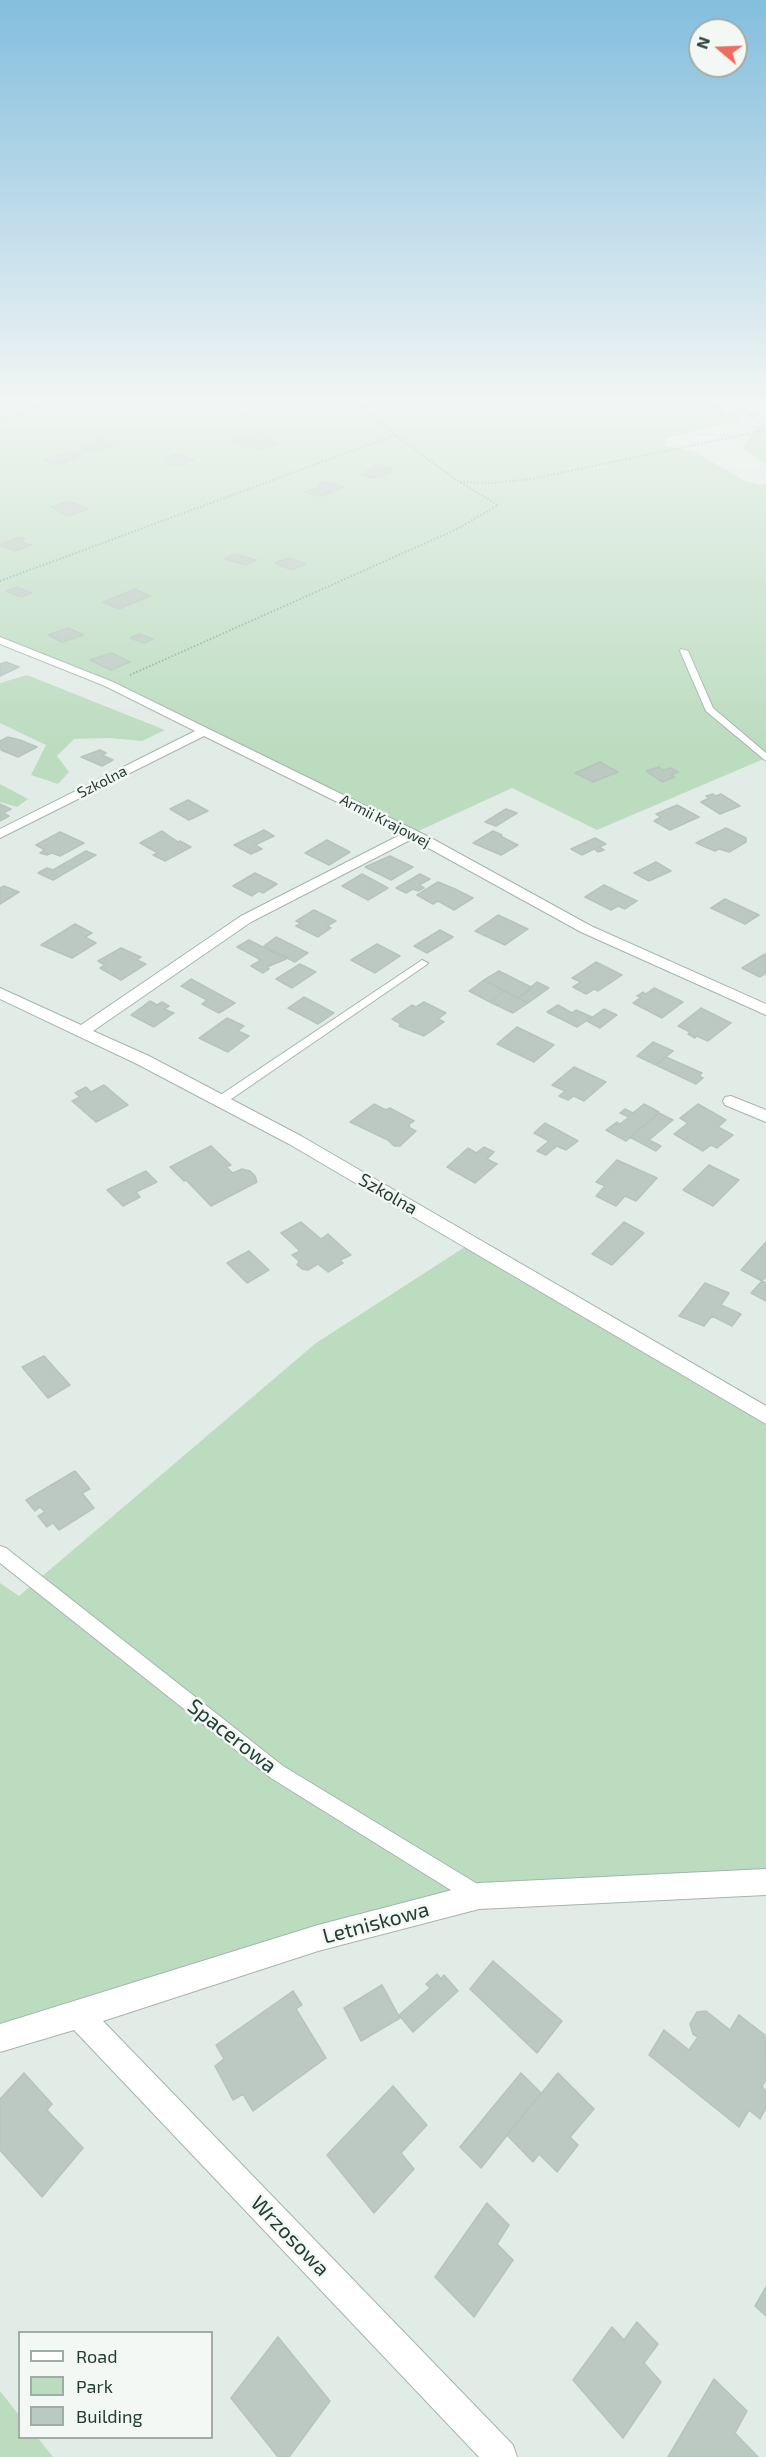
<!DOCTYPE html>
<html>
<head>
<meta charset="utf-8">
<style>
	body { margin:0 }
	#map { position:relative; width:766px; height:2457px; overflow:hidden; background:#e2ece6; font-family:"Exo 2",sans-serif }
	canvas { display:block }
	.legend { position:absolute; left:18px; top:2331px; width:195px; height:108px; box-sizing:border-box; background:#f3f8f5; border:2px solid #a0ada7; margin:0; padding:8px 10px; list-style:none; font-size:18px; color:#233c32 }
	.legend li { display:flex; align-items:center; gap:12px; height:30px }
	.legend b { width:30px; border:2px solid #a0ada7 }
	.north { position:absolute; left:688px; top:18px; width:60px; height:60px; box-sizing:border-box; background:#f3f8f5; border:2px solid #a0ada7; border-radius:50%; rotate:289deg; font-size:16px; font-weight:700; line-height:24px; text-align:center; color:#233c32 }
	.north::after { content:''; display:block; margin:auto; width:21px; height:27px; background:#ed6d5f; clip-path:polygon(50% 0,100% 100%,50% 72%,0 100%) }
</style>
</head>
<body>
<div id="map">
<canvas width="766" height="2457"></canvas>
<ul class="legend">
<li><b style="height:8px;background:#fff"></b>Road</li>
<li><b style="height:16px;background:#bcdcc0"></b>Park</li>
<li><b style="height:16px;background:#bbc9c2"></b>Building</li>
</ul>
<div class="north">N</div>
</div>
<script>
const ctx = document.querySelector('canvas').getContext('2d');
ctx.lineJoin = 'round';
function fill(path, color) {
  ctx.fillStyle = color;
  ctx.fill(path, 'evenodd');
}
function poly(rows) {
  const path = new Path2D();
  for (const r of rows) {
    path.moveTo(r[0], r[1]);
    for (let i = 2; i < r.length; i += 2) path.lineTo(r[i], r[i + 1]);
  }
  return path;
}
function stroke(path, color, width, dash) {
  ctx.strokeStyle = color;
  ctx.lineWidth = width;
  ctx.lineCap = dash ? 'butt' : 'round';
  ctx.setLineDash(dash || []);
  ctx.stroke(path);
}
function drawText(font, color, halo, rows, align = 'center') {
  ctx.font = font + ' "Exo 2",sans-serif';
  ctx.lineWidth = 5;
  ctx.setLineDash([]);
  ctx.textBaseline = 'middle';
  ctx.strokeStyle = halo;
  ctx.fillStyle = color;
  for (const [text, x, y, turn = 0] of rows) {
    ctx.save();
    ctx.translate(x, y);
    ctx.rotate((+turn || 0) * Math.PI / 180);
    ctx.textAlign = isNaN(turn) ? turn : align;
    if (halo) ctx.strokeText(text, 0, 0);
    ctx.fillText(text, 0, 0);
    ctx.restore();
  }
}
fill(poly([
	[0,398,710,398,741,421,666,438,664,446,693,451,747,482,761,485,766,483,766,758,597,830,512,788,412,834,109,684,0,640],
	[766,425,766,464,742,448,758,427],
	[27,675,165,730,142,741,110,738,74,739,57,756,69,772,58,784,31,775,46,745,0,723,0,683],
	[0,784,28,799,17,807,0,802],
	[471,1243,766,1416,766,1882,479,1896,79,2015,0,2053,0,1583,19,1596,316,1343],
	[0,2391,19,2415,20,2438,38,2438,53,2457,0,2457]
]), '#bcdcc0');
const building = poly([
	[120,405,129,408,110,414,101,411,120,405],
	[255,407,269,411,253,417,239,413,255,407],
	[244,438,252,441,248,443,251,443,268,439,279,443,256,450,233,441,244,438],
	[102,440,112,442,109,444,114,446,91,452,82,449,102,440],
	[72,452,81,455,64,463,50,463,45,460,72,452],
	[176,454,194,460,177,466,168,464,175,461,166,458,176,454],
	[377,465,392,469,386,471,391,472,373,478,361,475,377,465],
	[323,482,327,482,344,487,321,496,305,492,320,487,318,486,323,482],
	[66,502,74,503,88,509,68,516,51,507,66,502],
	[19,537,25,539,20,541,31,545,15,551,0,545,19,537],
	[236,554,256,560,246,565,225,559,236,554],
	[288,558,305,564,292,570,275,563,288,558],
	[17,587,32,593,21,597,6,591,17,587],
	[135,589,150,596,119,609,103,602,135,589],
	[68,628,84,635,62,642,48,635,68,628],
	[139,634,153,639,144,643,130,638,139,634],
	[112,653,130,662,111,670,90,660,112,653],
	[6,662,19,667,0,676,0,664,6,662],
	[8,737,20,740,37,747,18,757,1,750,3,749,0,748,0,741,8,737],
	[100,750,106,753,102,755,113,760,102,766,81,757,100,750],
	[600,762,618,772,593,782,575,773,600,762],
	[659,767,663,770,671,768,678,772,671,775,675,777,662,782,646,771,659,767],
	[713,794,716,796,721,794,740,806,720,814,701,802,709,798,706,796,713,794],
	[188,800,208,811,189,820,170,809,188,800],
	[0,804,11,809,3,813,9,816,0,821,0,804],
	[677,805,699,817,670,830,654,821,661,817,656,814,677,805],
	[506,809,517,813,496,826,485,822,506,809],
	[726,828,746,838,746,842,729,852,719,849,715,851,696,843,726,828],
	[264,830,274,836,255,845,262,849,251,854,234,845,264,830],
	[162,831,178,842,180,841,191,847,165,861,153,855,158,853,140,843,162,831],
	[493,831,502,835,500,836,518,845,501,855,473,843,493,831],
	[60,832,84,843,60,856,52,853,47,855,40,853,45,850,36,845,60,832],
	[595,838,606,844,599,847,604,850,598,852,594,849,582,855,571,849,595,838],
	[327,840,350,852,329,865,305,853,327,840],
	[86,851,96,855,53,880,38,873,47,868,53,870,86,851],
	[390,856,413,867,391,880,365,867,390,856],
	[656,862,671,871,649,881,634,873,656,862],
	[255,873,277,884,263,893,259,891,252,896,233,886,255,873],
	[362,874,388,888,368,900,342,886,362,874],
	[420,874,430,879,419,885,424,888,418,891,413,889,406,893,396,888,420,874],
	[438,882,455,889,473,898,454,910,438,901,433,904,417,895,438,882],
	[604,885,637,901,625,909,618,906,611,910,585,897,604,885],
	[4,886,19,892,0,904,0,888,4,886],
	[725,899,759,915,745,924,711,908,725,899],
	[314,910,336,921,327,926,331,928,318,937,296,926,301,923,296,921,314,910],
	[498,915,528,929,505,945,475,931,498,915],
	[75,924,92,933,85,937,96,943,72,958,41,945,75,924],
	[440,930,453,937,427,953,414,946,440,930],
	[276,937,308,953,295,962,264,946,276,937],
	[249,940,286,959,267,967,269,969,263,973,251,966,261,960,237,947,249,940],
	[377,944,400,956,375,973,351,960,377,944],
	[121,948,141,957,137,960,146,964,121,980,100,968,105,965,98,961,121,948],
	[765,954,766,973,760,977,742,968,765,954],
	[596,962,622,975,598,991,594,989,586,994,573,987,581,982,572,978,596,962],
	[300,964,316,972,292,988,276,979,300,964],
	[499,971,531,987,532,988,518,998,484,980,499,971],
	[191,979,235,1003,219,1013,202,1004,207,1000,181,986,191,979],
	[484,980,504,991,490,1002,469,991,484,980],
	[537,982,549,988,528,1003,518,998,537,982],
	[654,988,683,1002,662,1018,633,1003,641,997,637,996,643,992,646,994,654,988],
	[504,991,528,1003,513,1013,490,1002,504,991],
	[304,997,334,1013,318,1024,288,1008,304,997],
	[150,1001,157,1005,162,1002,169,1006,164,1009,174,1013,154,1027,131,1015,150,1001],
	[424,1002,446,1013,438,1019,444,1022,424,1036,399,1026,401,1024,392,1019,412,1005,416,1007,424,1002],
	[558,1005,572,1013,576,1010,592,1017,577,1027,547,1012,558,1005],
	[701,1008,731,1023,708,1041,697,1036,695,1038,688,1034,690,1032,678,1026,701,1008],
	[604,1009,617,1015,600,1028,587,1021,604,1009],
	[227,1018,244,1026,238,1031,249,1036,228,1052,199,1038,227,1018],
	[517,1027,554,1045,534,1062,497,1044,517,1027],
	[653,1042,673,1051,656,1065,637,1056,653,1042],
	[666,1057,702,1073,699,1076,703,1078,696,1084,656,1065,666,1057],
	[574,1067,606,1082,584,1101,574,1096,568,1100,559,1096,565,1091,552,1085,574,1067],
	[104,1085,128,1105,96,1122,72,1101,80,1097,75,1093,86,1087,91,1092,104,1085],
	[374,1104,386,1110,390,1108,414,1121,409,1124,410,1128,416,1131,400,1146,394,1146,388,1140,350,1122,374,1104],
	[644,1104,659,1112,626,1141,606,1130,617,1122,620,1124,629,1117,620,1113,625,1109,633,1113,644,1104],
	[698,1104,726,1120,718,1127,733,1135,717,1148,711,1145,703,1151,674,1134,688,1123,680,1118,698,1104],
	[659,1113,673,1120,649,1140,661,1146,656,1151,630,1137,659,1113],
	[545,1123,578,1141,566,1150,557,1146,546,1155,537,1151,549,1141,534,1133,545,1123],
	[211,1146,231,1165,226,1167,233,1173,242,1169,250,1171,255,1176,257,1182,211,1206,186,1180,184,1181,170,1167,211,1146],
	[484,1147,494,1152,487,1159,497,1164,475,1183,447,1167,468,1148,476,1153,484,1147],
	[617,1160,657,1178,636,1201,625,1196,616,1206,596,1196,605,1186,596,1182,617,1160],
	[709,1165,739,1180,713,1206,683,1190,709,1165],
	[146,1171,157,1182,136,1192,140,1197,123,1206,107,1190,146,1171],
	[301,1222,321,1239,328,1234,351,1255,340,1260,343,1263,328,1272,318,1264,308,1270,302,1269,297,1265,299,1261,292,1255,300,1251,281,1233,301,1222],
	[624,1222,644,1233,612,1265,592,1254,624,1222],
	[766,1242,766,1277,762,1281,741,1270,766,1242],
	[249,1251,269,1270,247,1283,227,1263,249,1251],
	[762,1281,766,1283,766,1301,751,1293,762,1281],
	[705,1283,729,1293,721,1305,741,1314,732,1326,712,1316,704,1326,679,1316,705,1283],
	[44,1356,70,1385,48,1398,22,1367,44,1356],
	[75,1471,90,1489,82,1493,94,1508,59,1530,53,1523,47,1527,38,1516,45,1512,40,1507,35,1511,26,1500,75,1471],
	[493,1961,562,2021,537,2053,470,1989,493,1961],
	[437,1974,441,1979,444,1975,458,1991,413,2032,399,2015,430,1988,426,1984,437,1974],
	[382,1985,400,2018,361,2041,344,2008,382,1985],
	[293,1991,302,2005,296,2009,326,2058,253,2111,243,2094,233,2100,215,2066,224,2059,216,2045,293,1991],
	[706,2011,730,2030,739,2015,765,2035,766,2079,762,2087,766,2091,766,2108,760,2119,749,2110,739,2127,649,2055,664,2030,689,2050,698,2037,693,2034,690,2024,697,2012,706,2011],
	[24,2073,52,2104,47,2110,83,2148,42,2197,0,2150,0,2099,24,2073],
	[521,2073,541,2093,481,2168,460,2147,521,2073],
	[558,2073,594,2109,570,2137,578,2145,557,2172,539,2154,533,2162,507,2135,558,2073],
	[393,2086,427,2125,401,2153,414,2169,374,2213,327,2155,393,2086],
	[487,2203,509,2225,497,2244,513,2260,474,2317,435,2277,487,2203],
	[766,2287,766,2316,755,2306,766,2287],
	[637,2322,658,2344,644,2363,661,2382,623,2438,573,2380,612,2327,624,2340,637,2322],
	[278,2337,330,2401,289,2457,278,2457,231,2398,278,2337],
	[714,2379,747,2411,735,2433,758,2457,668,2457,714,2379]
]);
fill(building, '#bbc9c2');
stroke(building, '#b5c5bc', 1.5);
const lane = poly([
	[681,649,688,651,713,708,766,753,766,761,706,711,680,651,681,649],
	[422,960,428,963,426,965,224,1104,216,1104,214,1101,216,1098,422,960],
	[0,1546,6,1548,283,1766,484,1888,487,1895,484,1902,477,1905,470,1902,271,1778,0,1563,0,1546]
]);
const street = poly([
	[0,637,113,682,431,838,591,926,766,1004,766,1015,581,932,412,839,251,922,93,1031,149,1056,301,1136,766,1406,766,1424,289,1144,137,1064,0,999,0,988,81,1025,241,916,402,834,204,736,0,838,0,829,195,731,105,686,0,644,0,637],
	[731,1096,766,1110,766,1122,725,1105,723,1101,725,1097,731,1096],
	[766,1869,766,1895,479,1909,318,1951,103,2021,513,2445,517,2457,479,2457,74,2030,0,2052,0,2024,318,1925,479,1883,766,1869]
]);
stroke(lane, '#a5b4ac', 2);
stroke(street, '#a5b4ac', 2);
stroke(poly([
	[728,398,757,419,766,429],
	[0,421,59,398],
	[460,482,492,483,531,479,766,430],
	[0,581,395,435],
	[130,675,457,529,498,505,458,481,395,435,353,398]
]), '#84ae9b', 2, [1.5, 2]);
fill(lane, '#fff');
fill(street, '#fff');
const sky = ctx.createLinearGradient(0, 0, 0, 742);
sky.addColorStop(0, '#83bede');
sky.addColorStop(0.54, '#f2f6f4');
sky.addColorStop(1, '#f2f6f400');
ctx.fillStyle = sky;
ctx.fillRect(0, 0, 766, 742);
drawText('15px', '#233c32', '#f3f8f5', [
	["Szkolna",102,782,-27],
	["Armii Krajowej",385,821,27]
]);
drawText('18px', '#233c32', '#f3f8f5', [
	["Szkolna",388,1194,30]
]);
drawText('21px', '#233c32', '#f3f8f5', [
	["Spacerowa",232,1736,38],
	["Letniskowa",376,1923,-15],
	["Wrzosowa",290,2236,46]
]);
</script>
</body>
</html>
